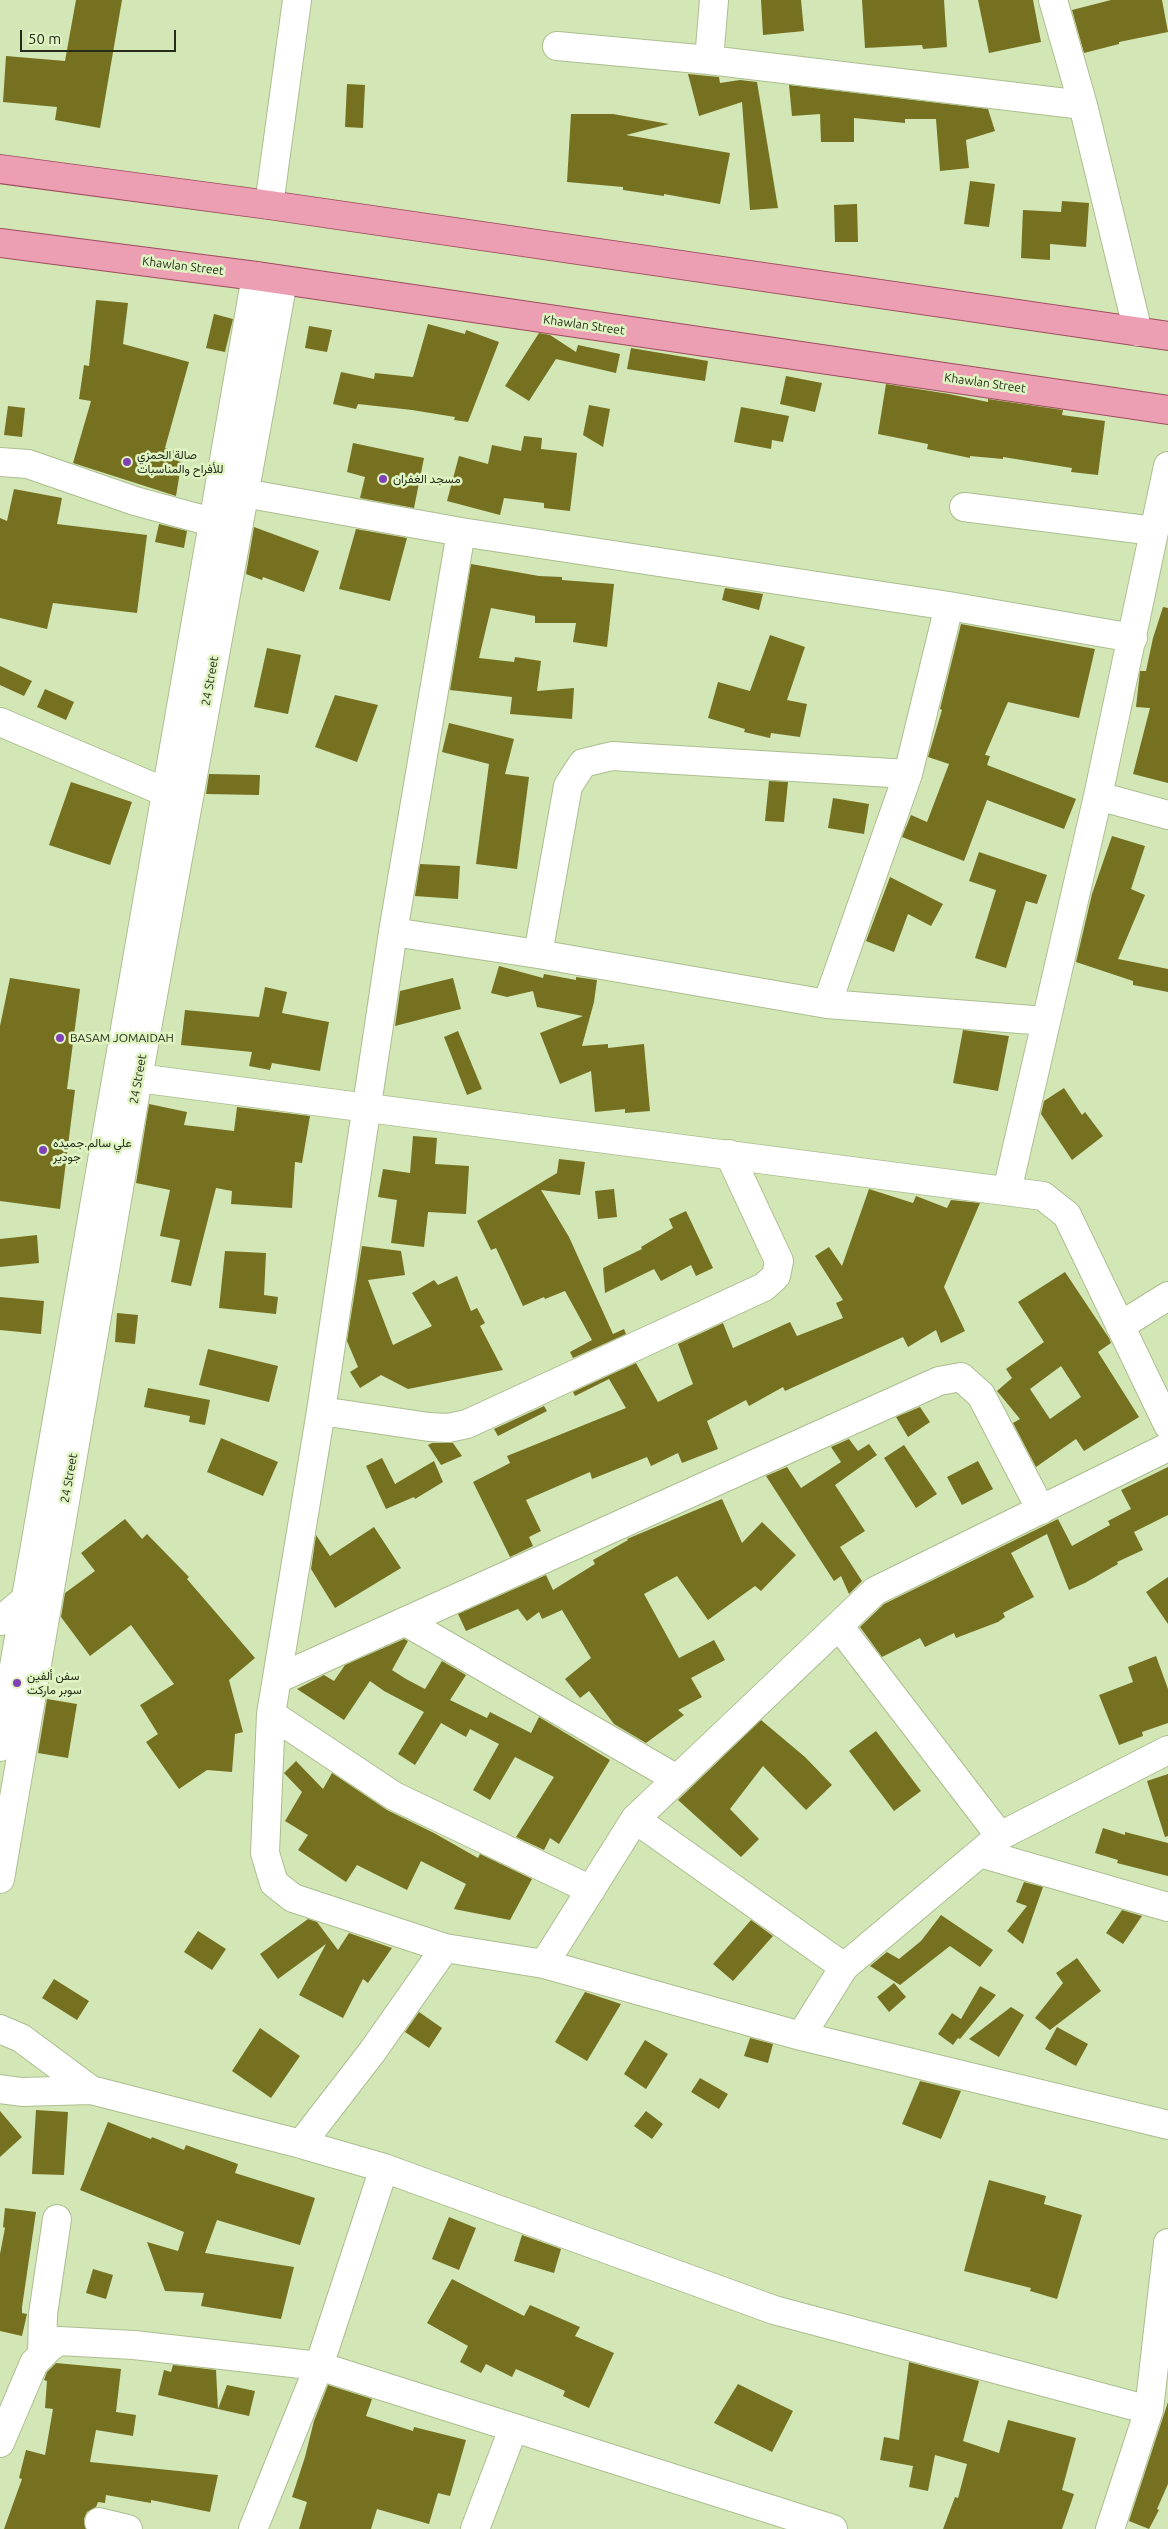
<!DOCTYPE html>
<html>
<head>
<meta charset="utf-8">
<style>
	body { margin:0 }
	#map { position:relative; width:1168px; height:2529px; overflow:hidden; background:#d3e6b6; font-family:Ubuntu,sans-serif }
	canvas { display:block }
	.scale { position:absolute; left:20px; top:30px; width:156px; height:22px; box-sizing:border-box; border:2px solid #252d1a; border-top:0; padding-left:6px; font-size:15px; line-height:18px; white-space:nowrap; color:#252d1a; -webkit-text-stroke:4px #e0f4c3; paint-order:stroke }
</style>
</head>
<body>
<div id="map">
<canvas width="1168" height="2529"></canvas>
<div class="scale">50 m</div>
</div>
<script>
const ctx = document.querySelector('canvas').getContext('2d');
ctx.lineJoin = 'round';
function fill(path, color) {
  ctx.fillStyle = color;
  ctx.fill(path, 'evenodd');
}
function poly(rows) {
  const path = new Path2D();
  for (const r of rows) {
    path.moveTo(r[0], r[1]);
    for (let i = 2; i < r.length; i += 2) path.lineTo(r[i], r[i + 1]);
  }
  return path;
}
function stroke(path, color, width, dash) {
  ctx.strokeStyle = color;
  ctx.lineWidth = width;
  ctx.lineCap = dash ? 'butt' : 'round';
  ctx.setLineDash(dash || []);
  ctx.stroke(path);
}
function drawText(font, color, halo, rows, align = 'center') {
  ctx.font = font + ' Ubuntu,Vazirmatn,sans-serif';
  ctx.lineWidth = 5;
  ctx.setLineDash([]);
  ctx.textBaseline = 'middle';
  ctx.strokeStyle = halo;
  ctx.fillStyle = color;
  for (const [text, x, y, turn = 0] of rows) {
    ctx.save();
    ctx.translate(x, y);
    ctx.rotate((+turn || 0) * Math.PI / 180);
    ctx.textAlign = isNaN(turn) ? turn : align;
    if (halo) ctx.strokeText(text, 0, 0);
    ctx.fillText(text, 0, 0);
    ctx.restore();
  }
}
fill(poly([
	[76,0,122,0,100,128,55,120,57,107,3,102,6,56,65,61],
	[761,0,801,0,804,31,763,35],
	[862,0,944,0,947,47,923,49,922,45,865,48],
	[978,0,1033,0,1041,42,989,53],
	[1111,0,1162,0,1168,32,1119,42,1119,44,1084,53,1072,10],
	[688,74,719,77,720,83,740,80,757,82,778,208,750,210,742,102,699,116],
	[347,84,365,85,363,128,345,127],
	[789,85,988,109,995,131,966,140,969,168,940,171,936,119,905,119,905,123,854,118,854,142,821,142,820,114,792,116],
	[571,114,613,114,669,124,626,135,730,153,720,204,664,194,664,196,623,190,623,187,567,182],
	[970,181,995,184,989,227,964,224],
	[1062,201,1089,203,1086,247,1050,244,1050,260,1021,258,1023,210,1061,212],
	[857,204,858,242,835,242,834,205],
	[96,300,128,303,123,344,189,362,165,448,183,453,176,496,73,463,91,401,79,399,84,365,89,366],
	[214,314,233,319,225,352,206,348],
	[428,324,465,334,466,330,499,342,468,422,454,420,455,417,412,410,358,404,356,409,333,404,341,372,374,379,375,373,413,377],
	[309,326,332,330,327,352,305,348],
	[539,333,550,335,576,352,578,345,620,354,616,373,556,359,529,401,505,386],
	[631,348,708,361,705,381,627,369],
	[786,376,822,383,815,412,780,404],
	[886,384,949,394,988,402,988,399,1063,410,1062,415,1105,421,1098,475,1071,472,1072,468,1003,457,1003,459,970,456,970,458,927,449,928,444,878,434],
	[589,405,610,409,603,447,583,435],
	[8,406,25,408,22,437,4,435],
	[741,407,789,416,783,442,772,440,771,449,734,442],
	[524,436,542,438,541,449,577,453,570,511,544,508,544,503,504,498,500,515,447,501,459,456,488,464,492,445,521,451],
	[353,443,424,458,414,508,360,498,365,477,347,472],
	[14,489,62,498,57,524,147,535,137,613,53,603,47,629,0,618,0,518,7,521],
	[159,524,187,531,184,548,155,542],
	[254,527,319,551,304,592,263,577,262,580,246,574],
	[356,529,407,538,390,601,339,589],
	[471,564,539,576,562,577,562,580,614,584,607,647,573,642,576,623,535,623,535,616,491,608,479,658,514,662,515,657,541,661,537,691,574,688,572,719,510,714,512,697,450,690],
	[725,588,763,594,759,610,722,600],
	[1163,607,1168,608,1168,783,1133,774,1150,708,1136,707,1140,671,1146,671,1153,638],
	[961,624,1095,649,1079,718,1008,702,985,755,990,756,987,765,1076,799,1064,829,987,800,964,861,902,837,911,815,927,822,949,764,928,757,942,710,940,709],
	[770,635,805,647,787,700,807,704,800,737,771,733,770,738,744,732,745,729,708,718,718,682,750,691],
	[267,648,301,655,288,714,254,707],
	[0,666,32,681,24,696,0,685],
	[45,689,74,702,66,720,37,707],
	[335,695,378,705,357,762,315,747],
	[449,723,514,739,505,774,529,777,517,869,476,864,489,764,442,752],
	[209,774,260,775,259,795,206,794],
	[769,781,788,782,784,822,765,821],
	[71,782,132,802,110,865,49,845],
	[833,798,869,804,864,834,828,828],
	[1112,836,1145,846,1131,889,1145,895,1118,959,1168,969,1168,992,1133,985,1133,981,1076,962,1092,894],
	[979,852,1047,875,1037,904,1026,901,1006,968,975,958,996,890,969,881],
	[420,864,460,866,458,899,415,896],
	[890,877,943,904,931,926,908,914,894,952,866,941],
	[499,966,543,978,544,974,576,980,576,977,597,980,594,1002,582,1046,608,1044,608,1048,644,1044,650,1111,625,1113,625,1109,595,1112,591,1071,560,1084,540,1033,583,1016,537,1007,533,991,507,997,491,993],
	[10,978,80,989,67,1089,75,1090,60,1209,0,1201,0,1026],
	[453,978,461,1009,395,1026,400,991],
	[265,987,287,992,282,1013,329,1022,320,1071,272,1063,270,1070,249,1066,252,1052,181,1045,185,1010,259,1017],
	[963,1030,1009,1036,998,1091,953,1083],
	[458,1031,482,1089,467,1095,444,1037],
	[1064,1088,1082,1115,1085,1112,1103,1136,1072,1160,1041,1114,1044,1101],
	[149,1104,187,1112,184,1125,234,1131,237,1107,310,1116,302,1163,295,1162,292,1208,231,1204,232,1191,216,1188,191,1286,171,1282,180,1240,160,1236,170,1190,136,1183],
	[413,1136,437,1138,435,1164,469,1166,466,1214,428,1212,424,1247,391,1243,397,1200,378,1197,383,1169,410,1173],
	[559,1159,585,1162,580,1195,541,1190,569,1237,613,1334,624,1329,626,1334,573,1358,570,1352,592,1340,565,1291,545,1299,544,1297,523,1306,496,1248,491,1250,477,1221,557,1173],
	[614,1189,617,1217,598,1219,595,1191],
	[869,1189,913,1203,916,1196,947,1208,951,1200,980,1203,944,1287,965,1331,941,1343,936,1330,908,1347,903,1337,785,1391,783,1387,749,1406,746,1400,707,1421,718,1449,682,1463,678,1453,651,1466,647,1457,592,1479,590,1472,526,1500,541,1531,529,1537,533,1546,510,1557,473,1482,510,1463,507,1456,626,1408,609,1379,575,1396,573,1392,636,1363,658,1402,693,1384,678,1344,723,1323,733,1348,790,1322,797,1336,843,1318,836,1303,843,1300,815,1256,829,1247,842,1266],
	[686,1211,713,1268,696,1276,691,1265,661,1281,654,1269,605,1293,603,1268,642,1249,641,1247,673,1228,669,1219],
	[37,1235,39,1263,0,1267,0,1239],
	[362,1246,401,1251,405,1275,368,1280,393,1345,432,1326,412,1293,434,1280,438,1285,457,1276,471,1311,477,1308,485,1323,480,1326,503,1370,408,1389,381,1375,360,1388,350,1372,358,1367,347,1341],
	[225,1251,266,1253,264,1295,278,1297,276,1314,219,1308],
	[1065,1272,1109,1338,1111,1343,1098,1352,1139,1417,1084,1451,1076,1439,1036,1467,1013,1423,1020,1419,997,1391,1012,1378,1006,1369,1044,1342,1018,1302],
	[1061,1366,1081,1397,1050,1419,1030,1389],
	[0,1297,44,1301,41,1334,0,1330],
	[117,1313,138,1315,135,1344,115,1342],
	[208,1349,278,1366,269,1402,199,1385],
	[148,1388,210,1400,205,1425,189,1422,190,1416,144,1407],
	[544,1406,547,1411,498,1436,494,1429],
	[920,1407,930,1422,908,1437,896,1417],
	[221,1438,278,1462,263,1496,207,1472],
	[849,1439,858,1451,869,1444,877,1455,835,1485,865,1531,840,1547,862,1581,849,1594,841,1576,834,1581,766,1476,787,1467,801,1488,841,1462,831,1447],
	[432,1443,453,1443,462,1456,441,1465,428,1445],
	[904,1445,937,1494,916,1508,884,1458],
	[382,1458,395,1484,434,1461,443,1482,415,1499,414,1497,386,1509,366,1466],
	[978,1461,993,1489,962,1505,947,1477],
	[1168,1467,1168,1515,1134,1532,1143,1550,1117,1562,1118,1564,1085,1583,1069,1590,1047,1534,1011,1553,1034,1597,1003,1613,1005,1617,998,1622,956,1638,954,1633,925,1647,920,1638,882,1657,860,1627,884,1604,1058,1519,1072,1546,1110,1525,1108,1521,1131,1509,1121,1490],
	[722,1499,742,1543,762,1522,796,1555,761,1591,755,1586,708,1620,677,1576,644,1594,679,1658,714,1640,725,1660,691,1678,702,1697,678,1710,684,1715,646,1743,614,1724,589,1691,580,1698,565,1679,591,1658,562,1610,542,1619,539,1612,527,1621,518,1609,466,1631,458,1614,546,1575,553,1590,595,1564,593,1560,628,1540,627,1539],
	[125,1519,142,1539,147,1534,189,1577,187,1579,255,1658,229,1680,243,1732,235,1734,232,1772,207,1770,179,1789,146,1742,158,1734,140,1705,174,1684,131,1625,90,1656,61,1617,65,1593,95,1571,81,1553],
	[374,1527,401,1568,335,1608,311,1569,316,1535,330,1556],
	[1168,1577,1168,1624,1146,1592],
	[404,1639,408,1641,392,1670,406,1679,425,1689,442,1661,466,1675,450,1700,487,1718,490,1712,531,1733,539,1717,610,1760,559,1844,550,1838,544,1850,516,1837,554,1777,515,1757,490,1800,473,1790,499,1744,470,1729,466,1737,441,1723,415,1765,398,1754,424,1712,384,1691,370,1681,344,1720,297,1689,324,1675,334,1681,345,1665],
	[1156,1656,1168,1689,1168,1723,1142,1732,1143,1736,1119,1745,1099,1695,1133,1682,1128,1667],
	[47,1699,77,1704,68,1758,38,1753],
	[761,1720,805,1757,832,1785,806,1810,763,1766,730,1809,759,1839,741,1857,678,1800],
	[876,1731,921,1791,894,1811,849,1751],
	[296,1761,323,1789,332,1773,387,1810,434,1833,478,1858,480,1854,532,1879,510,1920,454,1909,466,1884,421,1861,407,1890,357,1865,346,1882,298,1850,308,1835,285,1821,302,1792,284,1773],
	[1168,1774,1168,1836,1165,1837,1147,1781],
	[1103,1828,1125,1835,1125,1832,1168,1843,1168,1876,1117,1863,1118,1860,1095,1853],
	[1024,1882,1043,1887,1023,1944,1007,1931,1027,1906,1016,1902],
	[1122,1910,1142,1916,1123,1944,1106,1933],
	[941,1915,993,1950,980,1967,950,1946,900,1985,870,1966,887,1952,899,1959,921,1941],
	[308,1919,317,1922,338,1950,349,1933,392,1948,368,1983,363,1979,343,2018,299,1995,326,1944,278,1979,260,1954],
	[751,1920,773,1936,733,1981,713,1964],
	[198,1931,226,1949,212,1970,184,1952],
	[1077,1958,1101,1991,1050,2030,1035,2018,1063,1983,1056,1973],
	[54,1979,89,2001,77,2020,42,1998],
	[894,1983,906,1997,889,2012,877,1997],
	[980,1986,996,1995,960,2039,958,2038,953,2045,938,2034,952,2013,961,2019],
	[585,1992,621,2004,587,2061,555,2042],
	[1011,2007,1024,2015,999,2057,969,2039],
	[419,2012,442,2028,429,2048,405,2032],
	[1057,2027,1088,2044,1076,2066,1045,2049],
	[260,2028,300,2056,271,2098,232,2071],
	[750,2038,773,2044,768,2063,744,2056],
	[645,2040,668,2054,646,2089,624,2074],
	[700,2078,728,2094,719,2109,691,2092],
	[920,2081,961,2091,941,2139,902,2124],
	[36,2110,68,2112,64,2175,32,2174],
	[0,2111,22,2137,0,2157],
	[646,2111,663,2124,652,2139,634,2126],
	[108,2122,151,2139,152,2137,184,2150,186,2145,238,2164,235,2173,315,2198,300,2245,217,2220,205,2253,294,2267,281,2319,201,2306,204,2293,165,2291,147,2242,178,2251,184,2232,80,2190],
	[989,2180,1046,2196,1044,2204,1082,2215,1057,2299,1030,2291,1031,2288,964,2271],
	[5,2208,36,2212,22,2307,22,2313,27,2314,22,2336,0,2331,0,2254,5,2228,3,2227],
	[449,2217,476,2228,459,2270,432,2259],
	[522,2235,561,2249,554,2273,514,2261],
	[93,2269,113,2275,106,2299,86,2293],
	[452,2279,524,2316,530,2305,580,2327,575,2336,614,2353,589,2408,563,2396,565,2391,516,2369,512,2377,486,2364,481,2373,460,2362,468,2346,427,2323],
	[909,2362,979,2381,963,2441,999,2453,1008,2420,1076,2438,1062,2490,1074,2494,1062,2529,943,2529,955,2497,958,2498,967,2464,935,2455,928,2491,909,2487,913,2466,880,2460,884,2437,899,2440],
	[56,2363,121,2369,116,2412,136,2415,133,2436,96,2430,90,2462,218,2475,210,2512,151,2500,151,2503,106,2495,105,2503,98,2502,96,2507,87,2512,84,2519,86,2529,4,2529,22,2479,19,2478,26,2450,45,2455,53,2409,45,2408,47,2381,44,2380,47,2372],
	[173,2365,216,2370,218,2409,158,2395,164,2370,171,2372],
	[738,2384,793,2411,772,2452,714,2423],
	[227,2385,255,2391,249,2416,218,2409],
	[328,2385,372,2399,366,2416,413,2431,414,2427,466,2440,450,2496,438,2493,429,2524,377,2509,371,2529,299,2529,307,2502,292,2497,305,2457,314,2421],
	[1168,2402,1168,2484,1157,2509,1159,2510,1149,2529,1129,2521]
]), '#757121');
const minor = poly([
	[1053,0,1083,105,1138,332],
	[557,46,709,60,1083,105],
	[709,60,714,0],
	[269,205,297,0],
	[0,462,28,464,135,501,212,522],
	[244,493,461,532,949,606,1133,638],
	[964,507,1154,531],
	[461,532,393,932,321,1411,271,1714,265,1853,274,1883,293,1898,445,1948,544,1964,801,2036,844,1967,1000,1836,1168,1750],
	[0,722,165,792,181,802],
	[1098,796,1168,815],
	[393,932,538,954,827,1004,1046,1021],
	[538,954,568,786,583,763,612,756,908,774],
	[827,1004,908,774,949,606],
	[138,1078,1043,1196,1067,1215,1168,1425],
	[1007,1191,1098,796,1168,466],
	[1120,1326,1168,1296],
	[321,1411,429,1427,448,1428,467,1424,764,1287,776,1276,779,1261,729,1154],
	[0,1621,27,1598],
	[406,1622,677,1779],
	[839,1626,1000,1836],
	[277,1679,939,1381,961,1377,981,1395,1041,1510],
	[271,1714,394,1796,591,1890],
	[0,1747,256,276],
	[635,1819,844,1967],
	[980,1853,1168,1907],
	[0,1879,138,1078,283,281],
	[544,1964,635,1819,875,1591,1168,1447],
	[0,2029,21,2038,91,2090],
	[801,2036,1168,2125],
	[0,2089,22,2092,91,2090,301,2144,384,2168,774,2310,1149,2410],
	[301,2144,372,2052,445,1948],
	[42,2355,43,2314,57,2219],
	[0,2443,34,2363,50,2347,59,2341,134,2345,319,2366,833,2529],
	[99,2522,128,2529],
	[253,2529,319,2366,384,2168],
	[475,2529,513,2429],
	[1110,2529,1149,2410,1168,2243]
]);
const major = poly([
	[0,169,269,205,1168,336],
	[0,243,256,276,1168,410]
]);
stroke(minor, '#abbe8f', 30);
stroke(major, '#9e4c5c', 30);
stroke(minor, '#fff', 28);
stroke(major, '#ec9eb3', 28);
for (const [x, y, r, color] of [
	[127,462,5,"#8141b6"],
	[383,479,5,"#8141b6"],
	[60,1038,5,"#8141b6"],
	[43,1150,5,"#8141b6"],
	[17,1683,5,"#8141b6"]
]) {
  const dot = new Path2D();
  dot.arc(x, y, r, 0, 2 * Math.PI);
  ctx.fillStyle = color;
  ctx.fill(dot);
  stroke(dot, '#e0f4c3', 2);
}
drawText('12px', '#252d1a', '#e0f4c3', [
	["Khawlan Street",183,266,7],
	["Khawlan Street",584,325,8],
	["Khawlan Street",985,383,8],
	["24 Street",210,681,-80],
	["24 Street",138,1079,-80],
	["24 Street",69,1478,-80]
]);
drawText('12px', '#252d1a', '#e0f4c3', [
	["صالة الحمزي",137,455],
	["للأفراح والمناسبات",137,469],
	["مسجد الغفران",393,479],
	["BASAM JOMAIDAH",70,1038],
	["علي سالم.جميده",53,1143],
	["جودير",53,1157],
	["سفن ألفين",27,1676],
	["سوبر ماركت",27,1690]
], 'left');
</script>
</body>
</html>
